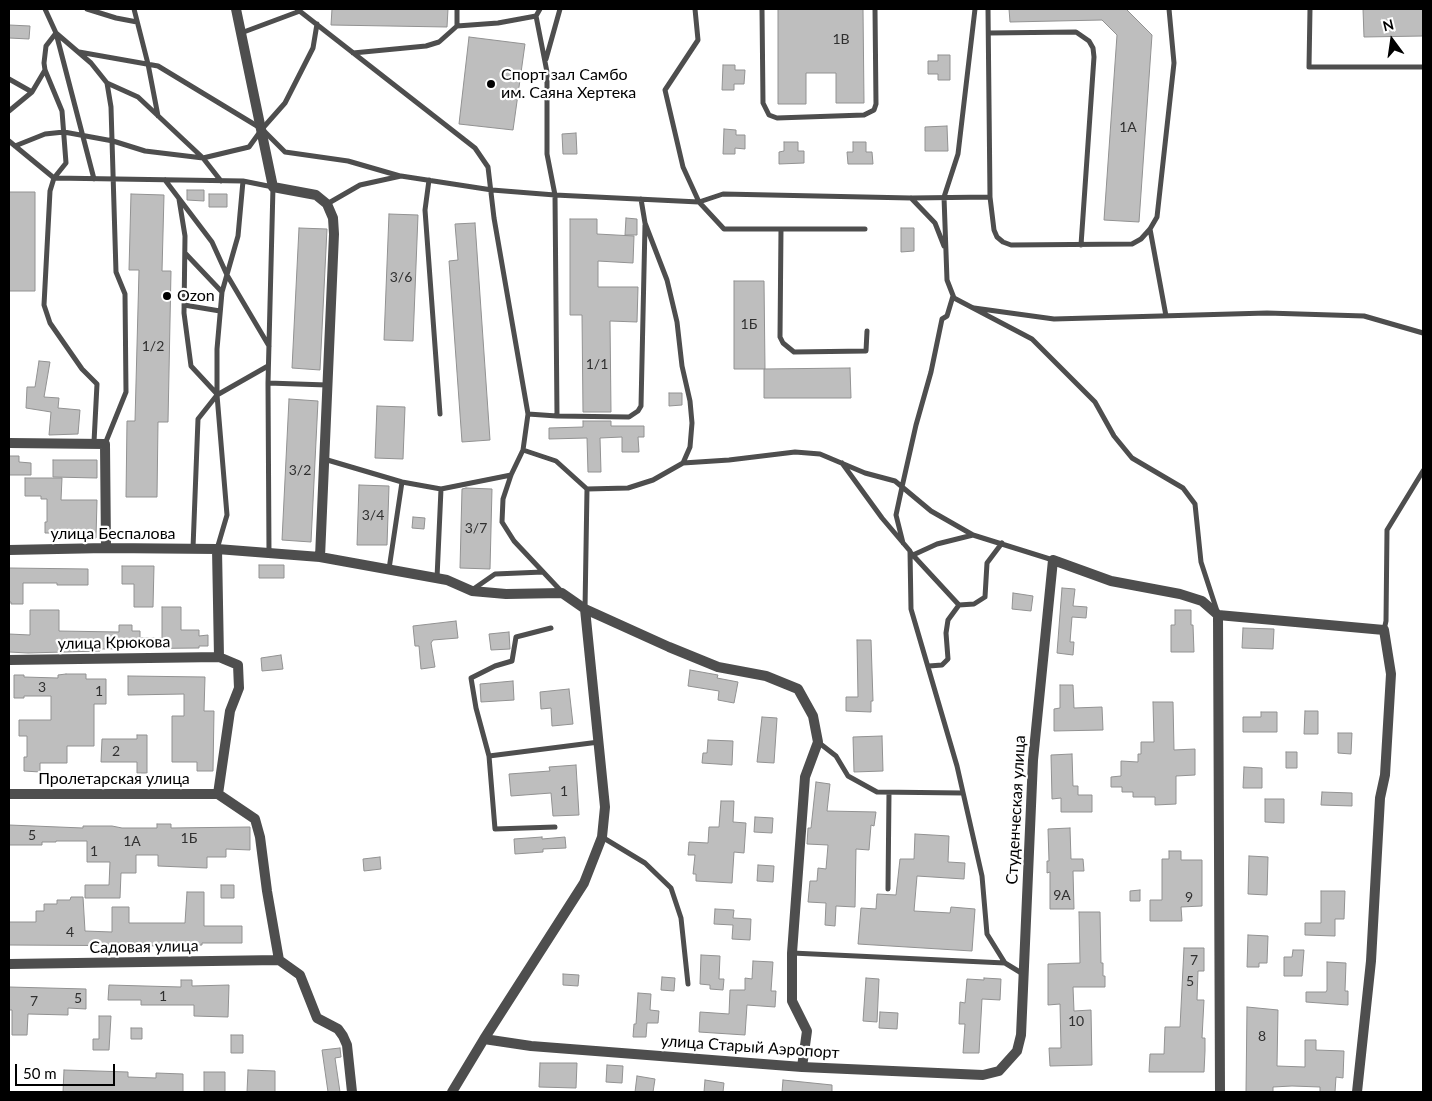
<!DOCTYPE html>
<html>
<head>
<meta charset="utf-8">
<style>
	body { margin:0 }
	#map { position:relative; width:1432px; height:1101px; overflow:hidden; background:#fff; font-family:Lato,sans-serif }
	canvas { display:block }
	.frame { position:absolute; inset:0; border:10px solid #000; pointer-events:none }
	.north { position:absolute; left:1367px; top:15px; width:50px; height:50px; -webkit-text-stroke:4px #fff; paint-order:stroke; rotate:346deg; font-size:14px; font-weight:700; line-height:20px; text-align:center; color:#000 }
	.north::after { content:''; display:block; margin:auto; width:18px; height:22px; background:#000; clip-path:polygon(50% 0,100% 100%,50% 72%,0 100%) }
	.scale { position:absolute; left:15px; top:1064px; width:100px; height:22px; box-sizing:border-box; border:2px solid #000; border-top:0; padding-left:6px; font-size:15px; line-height:18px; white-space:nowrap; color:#000; -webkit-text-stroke:4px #fff; paint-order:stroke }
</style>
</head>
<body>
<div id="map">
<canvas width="1432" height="1101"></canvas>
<div class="frame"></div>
<div class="north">N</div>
<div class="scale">50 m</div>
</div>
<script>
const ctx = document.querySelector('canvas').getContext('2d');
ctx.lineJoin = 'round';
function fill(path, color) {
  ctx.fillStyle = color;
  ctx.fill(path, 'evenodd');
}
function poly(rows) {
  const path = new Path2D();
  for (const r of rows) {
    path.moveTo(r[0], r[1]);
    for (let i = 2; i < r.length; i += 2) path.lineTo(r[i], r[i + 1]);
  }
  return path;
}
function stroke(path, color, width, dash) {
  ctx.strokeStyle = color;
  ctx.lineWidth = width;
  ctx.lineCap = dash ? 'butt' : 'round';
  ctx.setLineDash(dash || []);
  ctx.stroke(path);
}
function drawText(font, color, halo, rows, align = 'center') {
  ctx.font = font + ' Lato,sans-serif';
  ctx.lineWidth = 4.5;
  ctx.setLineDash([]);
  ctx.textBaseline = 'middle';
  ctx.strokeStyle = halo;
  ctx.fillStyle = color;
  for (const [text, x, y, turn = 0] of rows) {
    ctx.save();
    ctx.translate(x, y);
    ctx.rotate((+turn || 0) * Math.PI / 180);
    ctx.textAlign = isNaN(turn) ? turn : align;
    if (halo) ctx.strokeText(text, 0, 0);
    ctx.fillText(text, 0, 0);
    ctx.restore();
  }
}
const building = poly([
	[332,9,448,9,447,27,331,25,332,9],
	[778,9,863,9,864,103,836,103,836,73,806,73,806,104,778,104,778,9],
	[1009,9,1126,9,1152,35,1139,222,1104,220,1117,35,1102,20,1010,22,1009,9],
	[1363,9,1423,9,1423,36,1364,37,1363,9],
	[9,25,30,26,29,39,9,38,9,25],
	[469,37,525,44,513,130,459,124,469,37],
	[938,55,950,55,950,80,938,80,938,74,928,74,928,61,938,61,938,55],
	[723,65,735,65,735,70,745,70,744,84,734,84,734,90,722,90,723,65],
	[947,126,948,151,925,151,925,127,947,126],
	[724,129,736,130,736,135,745,135,745,149,735,148,735,154,723,154,724,129],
	[576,133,577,154,563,154,562,134,576,133],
	[784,142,798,142,798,151,804,151,804,163,779,164,779,152,784,151,784,142],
	[853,142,866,142,866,152,872,152,873,164,848,164,847,152,853,152,853,142],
	[187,190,204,190,204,201,187,200,187,190],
	[9,192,35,192,35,291,9,291,9,192],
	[131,194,164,195,162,271,171,271,168,422,158,422,157,497,126,497,127,421,135,421,139,270,129,270,131,194],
	[209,194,227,194,227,207,209,207,209,194],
	[389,214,418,215,413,341,384,340,389,214],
	[626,218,637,219,637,235,625,235,626,218],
	[570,219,597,219,597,234,634,236,633,263,598,261,598,287,638,287,637,322,610,321,611,412,583,412,582,315,570,315,570,219],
	[475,223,490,440,462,442,449,261,458,260,455,224,475,223],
	[299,228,327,229,320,370,292,368,299,228],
	[901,228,914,228,914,251,901,252,901,228],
	[734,281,764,281,765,369,734,369,734,281],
	[39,361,50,362,44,397,59,398,58,408,80,410,78,434,49,435,51,412,26,408,27,387,35,387,39,361],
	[850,368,851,398,764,398,764,369,850,368],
	[669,393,682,393,682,405,669,406,669,393],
	[289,399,318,401,311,542,282,540,289,399],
	[377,406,405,407,403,459,375,458,377,406],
	[583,421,611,421,611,426,644,426,644,437,638,437,639,452,622,452,622,437,600,438,601,472,588,472,587,438,549,439,549,428,583,427,583,421],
	[9,456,19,456,19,462,31,463,31,475,9,475,9,456],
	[53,460,97,460,97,478,53,477,53,460],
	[25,478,62,478,61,500,97,500,96,538,72,538,72,533,45,533,45,522,47,522,47,499,41,499,41,496,25,496,25,478],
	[359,485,389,486,387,545,357,545,359,485],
	[466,488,492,489,490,569,460,568,462,489,466,488],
	[413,517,425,518,424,529,412,528,413,517],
	[259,565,284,565,284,578,259,578,259,565],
	[122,566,154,566,153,607,134,607,134,584,122,584,122,566],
	[9,568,88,569,88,585,57,585,57,583,23,583,23,604,11,604,11,602,9,602,9,568],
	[1062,588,1075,589,1073,606,1087,607,1086,618,1072,617,1070,642,1074,642,1073,655,1057,653,1062,588],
	[1013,593,1033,596,1031,611,1012,609,1013,593],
	[162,607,181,607,181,630,199,630,199,636,208,635,208,646,199,646,199,648,100,649,100,651,28,653,9,652,9,634,30,635,30,610,59,610,59,631,119,632,119,625,132,625,132,631,140,631,140,638,162,638,162,607],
	[1175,610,1191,610,1191,625,1193,625,1194,652,1171,652,1171,625,1175,625,1175,610],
	[456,621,458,638,433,640,431,643,435,667,421,669,419,646,415,646,413,626,456,621],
	[1243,628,1274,629,1273,649,1242,648,1243,628],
	[509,632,510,649,491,650,489,634,509,632],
	[857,640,871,640,873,701,871,701,871,712,846,711,846,697,858,697,857,640],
	[281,655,283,669,262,671,261,658,281,655],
	[690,670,718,675,717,678,738,682,734,703,718,700,719,691,688,686,690,670],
	[66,674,86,674,86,679,106,679,106,704,94,704,94,746,67,746,67,763,40,763,40,772,24,771,24,757,27,757,27,736,19,736,19,720,51,720,51,696,24,696,24,698,14,698,14,675,24,675,24,677,58,678,58,675,66,674],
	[128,676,205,677,204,711,214,711,213,771,197,771,197,762,172,762,172,716,184,716,184,694,128,695,128,676],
	[513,681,514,700,481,702,480,684,513,681],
	[1060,685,1073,685,1074,708,1102,707,1103,730,1054,731,1054,709,1060,708,1060,685],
	[569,689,573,724,552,726,551,708,541,709,540,692,569,689],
	[1153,702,1173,702,1174,750,1195,749,1195,775,1176,776,1176,804,1155,805,1155,797,1133,797,1133,792,1122,792,1122,787,1111,787,1111,777,1121,776,1121,761,1138,762,1138,754,1141,754,1141,742,1154,742,1153,702],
	[1305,711,1318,711,1318,734,1304,734,1305,711],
	[1261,712,1277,712,1277,732,1243,732,1243,717,1261,717,1261,712],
	[762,717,777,718,774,763,757,762,762,717],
	[1338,733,1352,733,1351,754,1338,753,1338,733],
	[137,735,147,735,147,773,137,773,137,762,101,762,102,739,137,739,137,735],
	[882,736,883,771,854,772,853,737,882,736],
	[708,740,733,741,732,765,702,763,703,753,707,753,708,740],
	[1286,752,1297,752,1297,768,1286,768,1286,752],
	[1072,754,1073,786,1078,786,1078,795,1092,795,1092,812,1061,812,1061,798,1052,799,1051,755,1072,754],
	[576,765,579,815,553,816,551,793,511,796,509,774,550,771,549,767,576,765],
	[1244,767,1262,768,1262,788,1243,788,1244,767],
	[816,782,830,784,827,811,876,812,874,826,871,825,869,850,856,849,855,907,836,906,835,926,825,925,826,903,808,902,810,881,817,881,818,868,826,869,828,845,807,844,808,828,811,828,816,782],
	[1322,792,1352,793,1352,806,1321,805,1322,792],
	[1265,799,1284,799,1284,823,1265,822,1265,799],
	[721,801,734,801,733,822,746,823,744,853,734,852,732,883,696,881,696,874,693,874,695,855,688,855,689,842,708,843,709,827,719,827,721,801],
	[755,817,773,818,772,833,754,832,755,817],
	[157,824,171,824,171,828,250,827,250,850,226,849,226,857,207,857,207,868,158,866,158,855,136,855,136,873,121,873,120,898,85,898,85,885,109,885,110,862,87,862,87,841,56,841,56,842,42,842,42,845,9,845,9,825,83,828,83,826,112,826,122,828,157,828,157,824],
	[1070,828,1071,859,1083,859,1084,871,1073,871,1074,909,1050,909,1050,872,1047,873,1047,861,1049,861,1048,829,1070,828],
	[915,834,949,836,948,862,965,863,964,879,917,876,914,911,950,913,951,907,975,909,972,951,858,944,861,908,876,909,877,894,896,895,900,859,914,859,915,834],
	[542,837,542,839,565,837,566,848,543,849,543,852,515,854,514,839,542,837],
	[1169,851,1181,851,1181,860,1202,860,1202,906,1181,907,1182,921,1150,921,1150,900,1162,900,1162,859,1169,859,1169,851],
	[1249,856,1268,857,1267,895,1248,894,1249,856],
	[380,857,381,869,364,871,363,859,380,857],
	[758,865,774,866,773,882,757,881,758,865],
	[221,885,234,885,234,898,221,898,221,885],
	[1140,890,1140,901,1130,901,1130,891,1140,890],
	[1321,891,1345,891,1344,919,1335,919,1335,936,1305,935,1305,923,1321,923,1321,891],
	[187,892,204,892,204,926,242,926,242,943,202,943,202,945,179,946,9,945,9,922,36,922,36,911,44,911,44,904,57,904,57,900,70,900,71,897,83,897,85,931,112,932,112,907,129,907,129,923,185,923,187,892],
	[715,909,734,910,733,918,751,919,750,940,732,939,733,925,714,924,715,909],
	[1079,912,1100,912,1101,963,1103,963,1103,976,1105,976,1105,987,1073,987,1074,1011,1091,1010,1092,1065,1050,1066,1049,1048,1061,1048,1060,1004,1048,1005,1048,964,1080,963,1079,912],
	[1248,935,1268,936,1267,963,1259,963,1259,967,1247,967,1248,935],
	[1184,948,1204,948,1204,971,1198,971,1197,1000,1204,1000,1202,1038,1205,1038,1205,1051,1204,1072,1149,1072,1150,1054,1164,1054,1165,1027,1180,1027,1184,948],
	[1293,950,1304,950,1302,976,1284,976,1284,957,1292,957,1293,950],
	[701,955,720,956,719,979,724,979,723,990,710,989,710,985,700,984,701,955],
	[753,961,773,962,771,991,776,991,775,1007,747,1005,745,1035,699,1032,700,1012,729,1014,730,990,745,990,745,978,752,979,753,961],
	[1327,962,1346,963,1345,991,1348,991,1348,1005,1306,1002,1306,992,1326,992,1327,990,1327,962],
	[563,974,579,975,578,986,563,985,563,974],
	[662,977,675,978,674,991,661,990,662,977],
	[866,978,879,979,877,1022,863,1021,866,978],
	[984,978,1001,979,1000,1000,982,999,979,1053,963,1053,965,1024,959,1024,960,1002,965,1003,967,979,984,980,984,978],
	[181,980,192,980,192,986,229,985,228,1017,194,1016,194,1005,141,1005,141,1000,108,1000,109,985,181,987,181,980],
	[9,987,86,989,86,1009,68,1008,68,1015,28,1014,27,1035,12,1035,12,1010,9,1010,9,987],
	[638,993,651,994,650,1010,659,1011,658,1023,647,1023,646,1037,633,1037,634,1024,636,1024,638,993],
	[1247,1007,1278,1010,1277,1066,1305,1067,1305,1040,1316,1040,1316,1050,1344,1051,1343,1078,1336,1077,1335,1092,1320,1092,1320,1087,1292,1086,1273,1087,1273,1092,1246,1092,1247,1007],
	[880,1012,898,1013,897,1029,879,1028,880,1012],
	[99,1016,111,1016,109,1050,93,1050,93,1039,99,1039,99,1016],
	[131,1028,142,1028,142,1039,131,1039,131,1028],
	[231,1035,243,1035,243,1053,231,1053,231,1035],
	[340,1048,341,1057,335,1058,340,1092,328,1092,322,1050,340,1048],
	[540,1063,577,1063,576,1088,539,1087,540,1063],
	[607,1065,623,1066,622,1083,606,1082,607,1065],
	[64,1070,128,1072,128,1077,156,1078,156,1073,183,1074,183,1092,63,1092,64,1070],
	[248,1070,275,1071,275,1092,247,1092,248,1070],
	[204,1072,225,1072,225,1092,204,1092,204,1072],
	[637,1076,655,1079,653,1092,635,1092,637,1076],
	[705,1080,724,1083,723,1092,704,1092,705,1080],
	[783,1080,832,1085,832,1092,782,1092,783,1080]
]);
fill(building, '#bebebe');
stroke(building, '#929292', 1);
stroke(poly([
	[45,9,56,33,91,63,107,83,111,107,116,272,125,294,126,392,105,444],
	[87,9,116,18,137,22],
	[134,9,148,64,158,116],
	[297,9,475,148,488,167,494,218,528,414,523,450,511,475,503,499,502,522,514,541,562,592],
	[540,9,536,16,547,72,547,154,555,195,557,416],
	[695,9,698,40,665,90,683,167,699,202,724,229,865,229],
	[762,9,763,103,769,115,777,118,864,115,874,110,876,104,875,9],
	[975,9,958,154,944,197,947,280,954,298,1032,339,1095,402,1114,436,1132,458,1183,488,1195,504,1201,562,1217,611],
	[988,9,990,197,994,230,997,237,1003,242,1011,245,1132,244,1141,239,1150,229,1157,217,1174,63,1169,9],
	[1310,9,1309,67,1423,67],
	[317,24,313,48,285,103,262,129,285,152,348,161,400,176],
	[457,26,498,23,536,16],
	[241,33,300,11],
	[989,33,1076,32,1089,41,1093,48,1094,57,1081,245],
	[353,53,426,46,439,42,457,26,457,9],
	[546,59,560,9],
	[9,79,32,92],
	[107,83,138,97,203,158,221,181],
	[9,111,32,92,45,70],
	[9,141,54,178,243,181,273,187,268,383,269,553],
	[15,146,45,134,64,132,113,141,145,151,203,158,249,147,262,129,158,66,79,52],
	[94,179,56,33,46,46,44,63,45,70,62,111,66,163,54,178,50,191,44,305,50,323,82,369,97,384,94,442],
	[165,180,212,242,227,275,269,346],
	[429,180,425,210,440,414],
	[911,198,935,223,944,246],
	[179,199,185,236,184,313,191,366,217,394],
	[327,204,360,185,401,176,492,190,555,195,699,202,723,194,911,198,990,197],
	[781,229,780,337,783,343,794,352,866,351,867,331],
	[1150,229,1166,316],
	[185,253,222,292],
	[184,305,220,311],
	[974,308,1054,319,1267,313,1364,316,1423,333],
	[268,383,327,385],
	[528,414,557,416,629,417,638,411,641,406,645,225],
	[523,450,556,461,587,489,585,609],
	[324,459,402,482,441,489,511,475],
	[683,463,729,460,795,452,820,454,865,473,895,481,931,511,973,535,1053,560],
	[842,463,882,518,910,551,911,609,957,766,982,876,987,934,1005,963,1023,974],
	[587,489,628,488,653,480,683,463,690,447,692,423,690,401,682,366,677,322,667,280,645,223,641,199],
	[903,543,896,515,902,487,916,425,931,372,942,319,947,316,953,296],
	[193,548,198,419,217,395,268,366],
	[217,549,227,515,217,395,217,349,222,292,238,236,243,181],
	[910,552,959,605,974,604,985,597,987,563,1002,543],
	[913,555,937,544,973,535],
	[389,569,402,482],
	[437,578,441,489],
	[472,590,495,574,543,572],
	[1384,630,1386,621,1387,530,1423,471],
	[929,666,942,665,948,659,946,633,948,620,959,605],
	[818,742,836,756,848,776,877,792,963,793],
	[489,756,476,708,471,678,495,666,512,661,516,637,551,628],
	[555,827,495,829,489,756,599,742],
	[602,837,645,863,671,888,681,918,688,984],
	[888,889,889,793],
	[792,953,1005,963]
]), '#4e4e4e', 5);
stroke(poly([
	[236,9,273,187,316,195,327,204,333,218,334,234,320,557],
	[9,443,105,444,106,548],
	[217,549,219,657,238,665,239,688,230,711,218,794,255,819,260,837,267,891,279,960,300,975,317,1018,338,1029,343,1036,347,1045,352,1092],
	[9,550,106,548,217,549,320,557,447,580,472,591,506,594,562,593,585,609,669,647,718,667,766,676,798,689,813,716,818,742,805,777,792,953,792,1001,807,1031,802,1067],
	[1218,615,1220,1092],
	[9,660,219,657],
	[9,794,218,794],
	[9,964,279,960],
	[484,1039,531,1046,802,1067,983,1075,999,1071,1017,1051,1021,1035,1033,760,1053,560,1111,581,1180,594,1202,601,1218,615,1384,630,1391,674,1385,775,1380,798,1371,961,1357,1092],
	[452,1092,484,1039,584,883,602,837,605,807,585,609]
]), '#4e4e4e', 10);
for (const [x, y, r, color] of [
	[491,84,5,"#000"],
	[167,296,5,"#000"]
]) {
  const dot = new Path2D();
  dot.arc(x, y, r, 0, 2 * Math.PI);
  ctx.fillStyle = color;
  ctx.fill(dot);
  stroke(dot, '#fff', 2);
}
drawText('14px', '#303030', null, [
	["1В",841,39],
	["1А",1128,127],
	["3/6",401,277],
	["1Б",749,324],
	["1/2",153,346],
	["1/1",597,364],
	["3/2",300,470],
	["3/4",373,515],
	["3/7",476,528],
	["3",42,687],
	["1",99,691],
	["2",116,751],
	["1",564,791],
	["5",32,835],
	["1Б",189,838],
	["1А",132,841],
	["1",94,851],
	["9А",1062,895],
	["9",1189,897],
	["4",70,932],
	["7",1194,960],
	["5",1190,981],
	["1",163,996],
	["5",78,998],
	["7",34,1001],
	["10",1076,1021],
	["8",1262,1036]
]);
drawText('16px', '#000', '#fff', [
	["Спорт зал Самбо",501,75],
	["им. Саяна Хертека",501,93],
	["Ozon",177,296]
], 'left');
drawText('16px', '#000', '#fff', [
	["улица Беспалова",113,534],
	["улица Крюкова",114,643,-1],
	["Пролетарская улица",114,779],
	["Студенческая улица",1016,810,-87],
	["Садовая улица",144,947,-1],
	["улица Старый Аэропорт",750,1047,4]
]);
</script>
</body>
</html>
